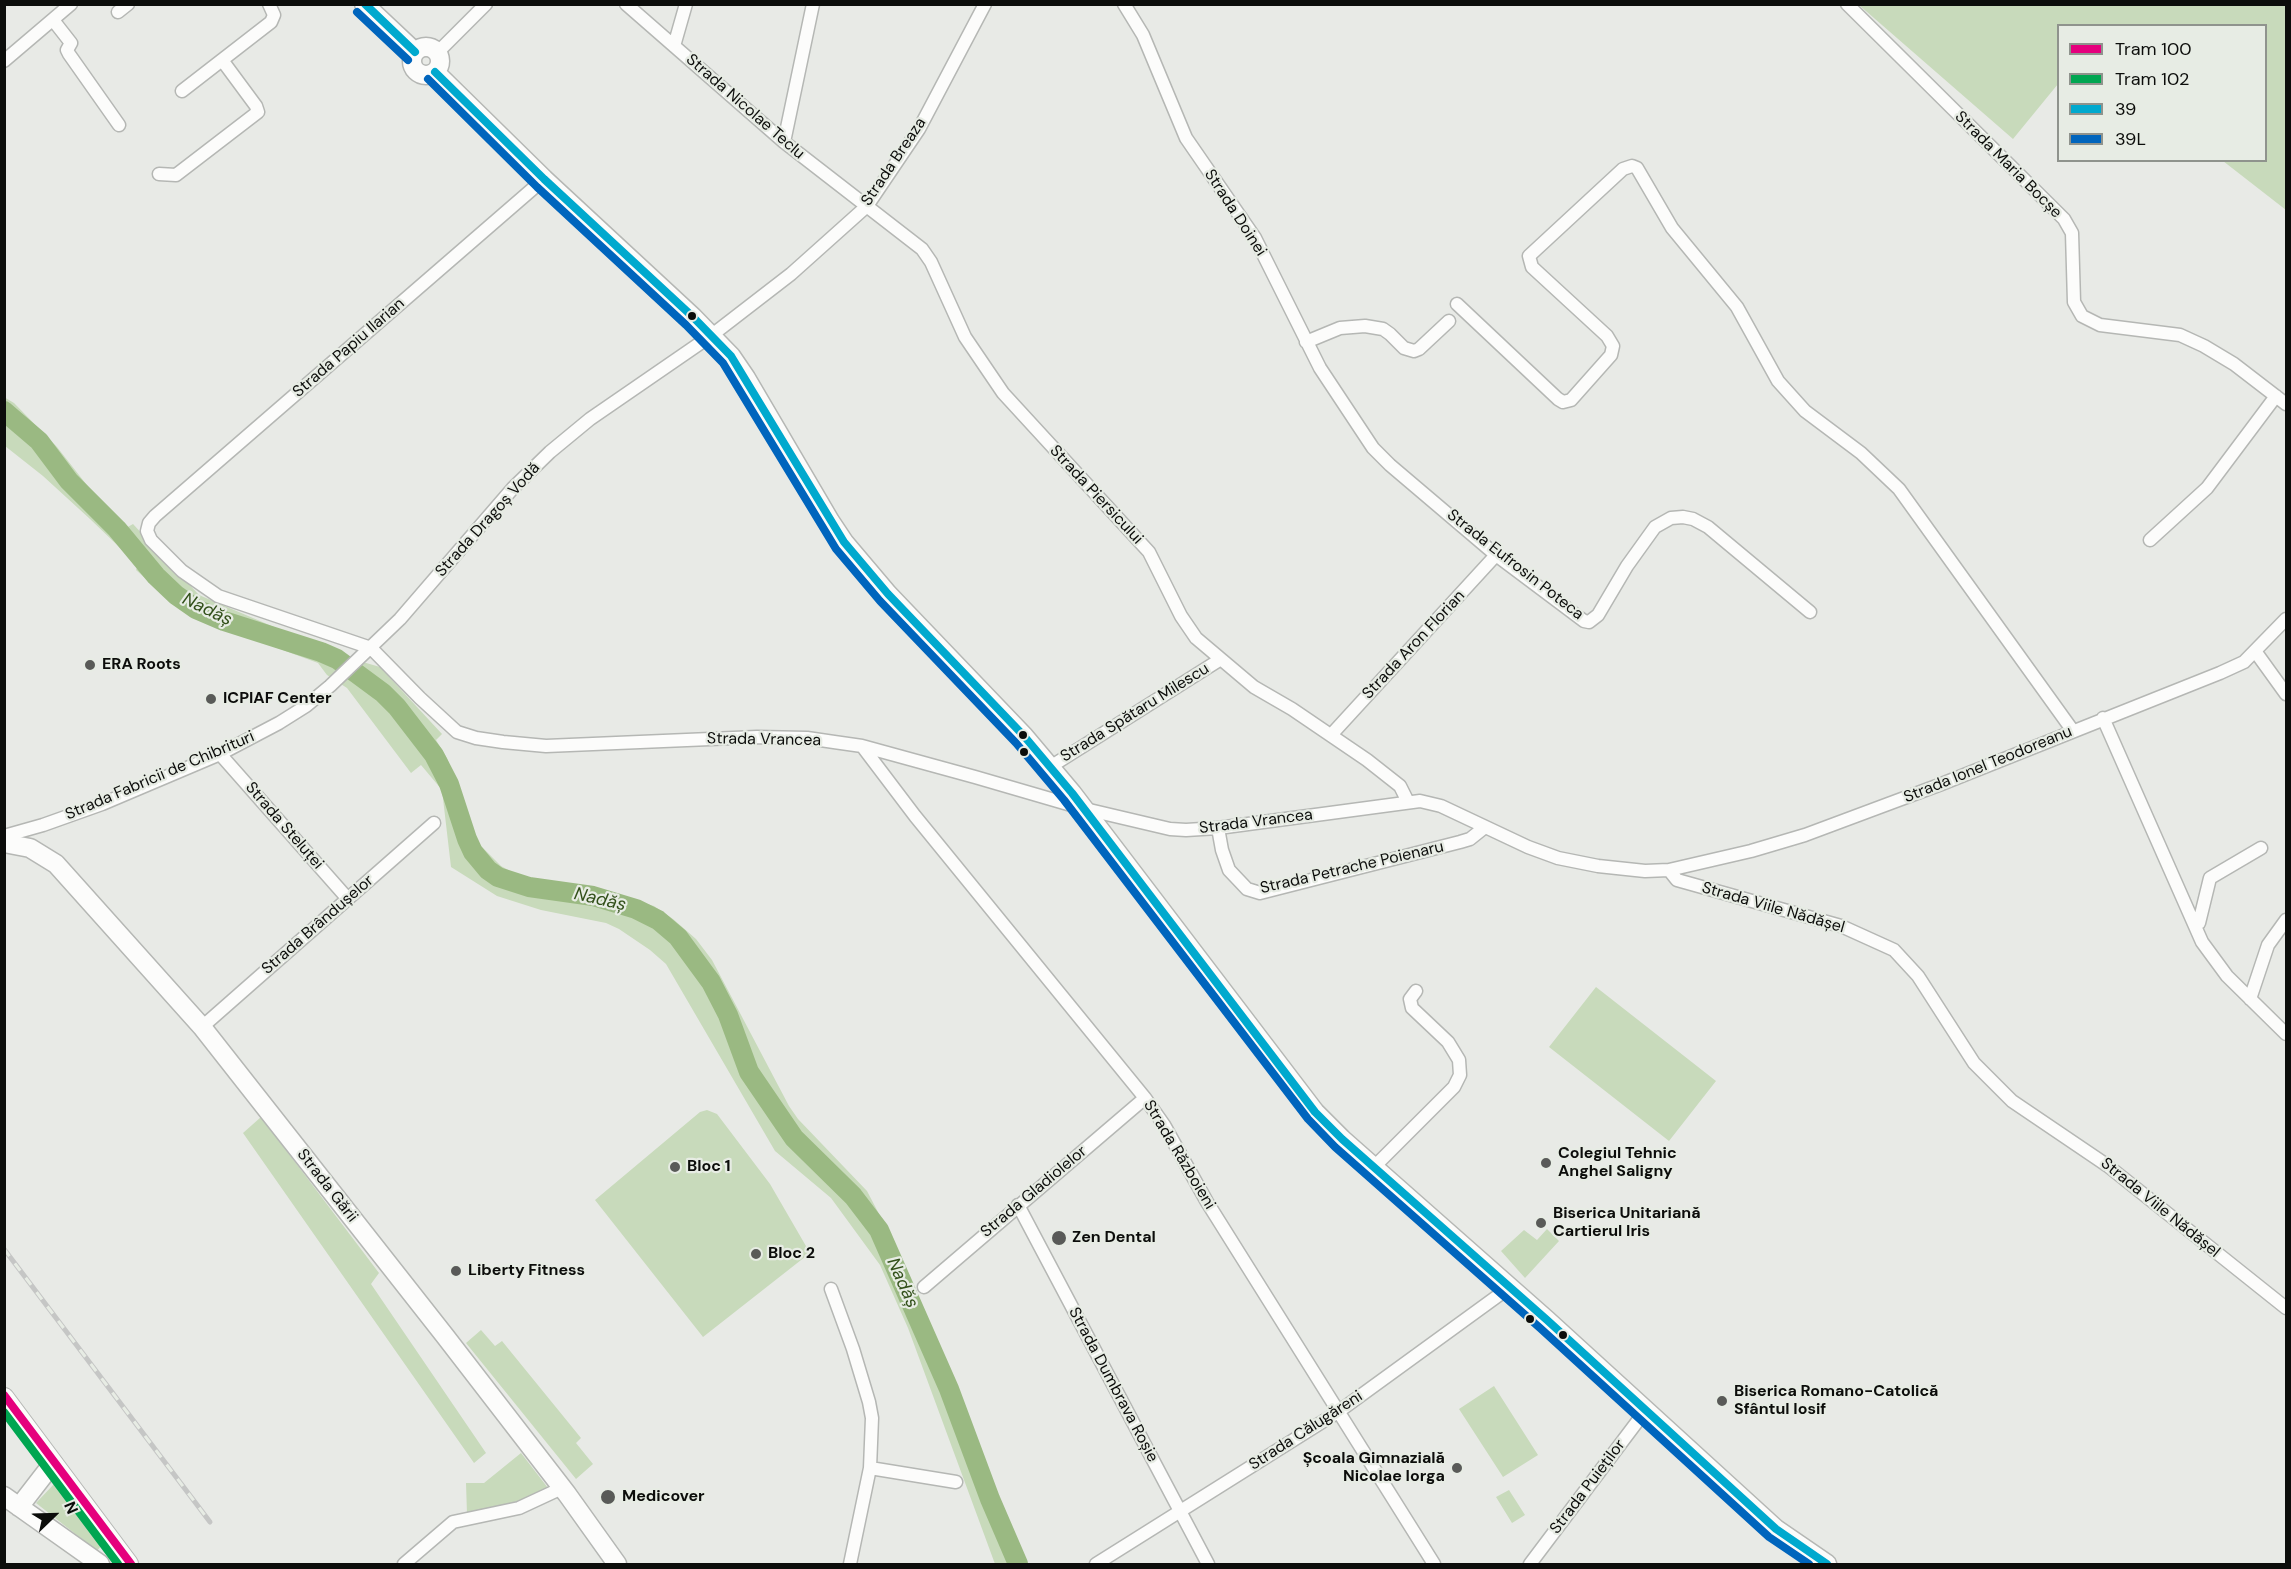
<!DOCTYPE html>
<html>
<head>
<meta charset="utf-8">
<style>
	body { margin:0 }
	#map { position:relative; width:2291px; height:1569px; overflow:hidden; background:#e8eae6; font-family:"DM Sans",sans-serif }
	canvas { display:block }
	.frame { position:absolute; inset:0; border:6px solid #0c0d0b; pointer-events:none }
	.legend { position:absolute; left:2057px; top:24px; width:210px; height:138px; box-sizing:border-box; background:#e7ece4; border:2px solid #8f938d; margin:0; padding:8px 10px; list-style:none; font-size:18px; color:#0c0d0b }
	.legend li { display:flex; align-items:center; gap:12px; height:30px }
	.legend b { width:30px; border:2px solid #8f938d }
	.north { position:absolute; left:24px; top:1485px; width:60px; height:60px; -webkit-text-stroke:4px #e7ece4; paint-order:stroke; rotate:67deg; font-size:16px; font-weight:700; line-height:24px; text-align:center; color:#0c0d0b }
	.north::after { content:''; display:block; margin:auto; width:21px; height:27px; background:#0c0d0b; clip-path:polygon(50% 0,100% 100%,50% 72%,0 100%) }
</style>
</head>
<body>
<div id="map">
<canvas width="2291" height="1569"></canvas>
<div class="frame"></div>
<ul class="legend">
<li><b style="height:8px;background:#e5007d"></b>Tram 100</li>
<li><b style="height:8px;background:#00a651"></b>Tram 102</li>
<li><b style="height:8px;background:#00a9ce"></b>39</li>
<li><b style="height:8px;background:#0065bd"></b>39L</li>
</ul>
<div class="north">N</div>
</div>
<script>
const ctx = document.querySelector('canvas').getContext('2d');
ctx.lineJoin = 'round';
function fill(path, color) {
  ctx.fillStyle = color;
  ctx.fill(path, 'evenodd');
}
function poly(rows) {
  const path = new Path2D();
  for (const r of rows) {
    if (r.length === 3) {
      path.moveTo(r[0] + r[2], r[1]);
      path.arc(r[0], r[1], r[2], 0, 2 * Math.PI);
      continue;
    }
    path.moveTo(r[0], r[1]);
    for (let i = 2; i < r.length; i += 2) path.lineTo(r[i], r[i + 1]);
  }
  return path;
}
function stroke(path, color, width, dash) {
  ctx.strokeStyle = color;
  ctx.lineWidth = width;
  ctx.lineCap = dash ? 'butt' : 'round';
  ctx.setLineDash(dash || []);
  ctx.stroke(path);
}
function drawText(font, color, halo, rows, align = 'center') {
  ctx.font = font + ' "DM Sans",sans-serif';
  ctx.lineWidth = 4.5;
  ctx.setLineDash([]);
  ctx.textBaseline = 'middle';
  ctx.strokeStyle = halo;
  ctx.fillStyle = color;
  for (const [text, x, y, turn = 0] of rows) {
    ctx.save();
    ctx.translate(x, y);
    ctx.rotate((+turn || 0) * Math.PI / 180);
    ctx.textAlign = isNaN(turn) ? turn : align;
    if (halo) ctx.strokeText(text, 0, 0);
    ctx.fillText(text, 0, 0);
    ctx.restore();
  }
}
fill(poly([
	[1859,5,2286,5,2286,210,2223,161,2266,160,2266,26,2058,26,2058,84,2013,139],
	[4,397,14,403,57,447,101,503,126,528,133,524,199,595,342,656,380,667,442,734,436,740,447,758,479,844,501,866,528,881,613,894,654,906,673,919,696,939,712,960,789,1106,798,1119,867,1191,878,1212,917,1298,973,1435,1023,1564,995,1564,908,1328,880,1265,831,1198,775,1151,666,964,650,950,619,929,606,923,541,910,497,896,451,867,442,790,421,765,411,773,347,688,327,675,318,663,231,631,176,606,136,570,138,565,90,519,43,476,5,446],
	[1596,987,1716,1081,1669,1141,1549,1047],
	[707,1110,717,1114,770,1184,810,1253,703,1337,595,1200,700,1112],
	[261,1117,379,1273,371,1284,486,1453,474,1463,243,1133],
	[1547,1229,1559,1241,1525,1278,1501,1251,1524,1230,1537,1240],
	[481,1330,495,1346,502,1341,581,1438,576,1443,593,1464,576,1479,466,1343],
	[1494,1386,1538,1455,1503,1477,1459,1409],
	[521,1453,548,1488,518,1501,467,1514,466,1483,484,1483],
	[55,1483,101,1546,97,1551,36,1503],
	[1509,1490,1525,1515,1512,1523,1496,1497]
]), '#c8dabb');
stroke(poly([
	[4,411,39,441,69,481,117,529,156,576,176,595,196,609,224,621,321,652,337,659,383,693,397,707,434,755,449,784,467,839,473,852,488,870,498,877,529,887,593,896,636,909,658,920,678,937,711,982,728,1015,749,1072,794,1138,853,1196,879,1230,949,1389,990,1499,1018,1564]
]), '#9ab982', 20);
const street = poly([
	[626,4,784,142,922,249,931,262,965,337,1003,393,1149,552,1181,616,1196,638,1254,687,1292,709,1367,760,1400,786,1408,802],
	[1124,4,1143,35,1186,138,1255,238,1320,368,1373,448,1390,465,1496,555,1584,621,1589,622,1598,615,1627,566,1655,527,1671,518,1683,517,1693,519,1708,527,1810,612],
	[1847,4,2064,219,2072,233,2074,302,2082,316,2100,325,2180,335,2204,346,2234,364,2286,404],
	[118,12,128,4],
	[53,20,71,43,67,50,69,54,119,125],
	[674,46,686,4],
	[437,53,486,4],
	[4,61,71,4],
	[182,91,271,22,274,15,269,4],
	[784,142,813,4],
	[159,174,176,175,258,112,256,106,222,60],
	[544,179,155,516,149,523,147,531,151,540,182,571,218,596,371,648,420,698,457,732,476,738,503,742,546,746,757,737,807,738,834,742,862,746,975,777,1085,809,1170,829,1186,830,1218,828,1420,801,1441,806,1528,847,1558,858,1598,866,1645,871,1669,870,1751,851,1805,835,1939,785,2220,673,2244,662,2286,619],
	[1457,304,1558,399,1563,402,1571,400,1611,355,1613,346,1607,336,1532,267,1529,256,1623,169,1632,166,1637,168,1672,228,1737,307,1778,381,1805,411,1861,453,1899,489,2073,731],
	[1306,342,1340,328,1365,326,1383,329,1390,334,1404,348,1414,351,1419,349,1449,321],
	[2150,540,2207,488,2276,396],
	[2255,651,2286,694],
	[2103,718,2202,942,2227,976,2286,1034],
	[1331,735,1496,555],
	[862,746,915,816,1145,1098,1164,1125,1207,1202,1434,1564],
	[220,754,348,899],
	[1050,767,1221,659],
	[1218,828,1222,850,1229,870,1247,889,1260,893,1460,842,1470,839,1485,827],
	[4,836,43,825,102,804,220,754,279,723,306,706,330,686,400,619,513,488,550,452,590,419,712,335,791,274,867,206,919,129,985,4],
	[1669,870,1677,880,1841,926,1894,950,1918,976,1974,1063,2012,1101,2108,1166,2286,1308],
	[2195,925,2199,923,2210,878,2261,848],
	[2250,999,2268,945,2286,920],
	[202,1027,434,823],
	[1374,1167,1454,1087,1460,1075,1459,1060,1448,1042,1412,1008,1410,999,1416,991],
	[1018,1205,1208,1564],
	[924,1287,1145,1098],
	[831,1289,853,1349,869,1402,872,1418,870,1468,850,1564],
	[870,1468,956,1482],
	[404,1564,453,1522,519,1508,562,1488],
	[1096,1564,1338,1412,1510,1287],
	[1530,1564,1646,1410]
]);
const secondary = poly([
	[364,4,415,52],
	[426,61,14],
	[435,72,544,179,693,317,731,356,746,378,830,521,844,542,888,594,1024,736,1072,793,1315,1112,1342,1139,1547,1320,1776,1529,1827,1564],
	[4,843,30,848,56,864,202,1027,445,1336,567,1494,617,1564],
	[4,1496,100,1564],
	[19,1507,53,1463]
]);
const primary = poly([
	[4,1398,128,1564]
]);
stroke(street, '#b5b7b4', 15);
stroke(secondary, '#b5b7b4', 21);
stroke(primary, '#b5b7b4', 22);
stroke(street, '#fcfcfb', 12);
stroke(secondary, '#fcfcfb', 18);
stroke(primary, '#fcfcfb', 20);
const rail = poly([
	[4,1249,210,1522]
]);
stroke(rail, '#c5c6c5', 5);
stroke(rail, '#e7ece4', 3, [9]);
stroke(poly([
	[365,4,415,52],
	[435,72,544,179,693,317,731,356,844,542,888,594,1024,736,1072,793,1315,1112,1342,1139,1547,1320,1776,1529,1827,1564]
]), '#00a9ce', 8);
stroke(poly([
	[357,12,408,60],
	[428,79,537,187,686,325,723,363,836,549,880,601,1016,743,1064,800,1308,1119,1335,1147,1540,1328,1769,1537,1809,1564]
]), '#0065bd', 8);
stroke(poly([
	[4,1395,131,1564]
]), '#e5007d', 8);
stroke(poly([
	[4,1412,118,1564]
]), '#00a651', 8);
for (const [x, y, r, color] of [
	[692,316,5,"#0c0d0b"],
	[90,665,6,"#595a58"],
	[211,699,6,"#595a58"],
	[1023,735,5,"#0c0d0b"],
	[1024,752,5,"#0c0d0b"],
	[1546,1163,6,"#595a58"],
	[675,1167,6,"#595a58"],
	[1541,1223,6,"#595a58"],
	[1059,1238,8,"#595a58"],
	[756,1254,6,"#595a58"],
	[456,1271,6,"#595a58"],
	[1530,1319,5,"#0c0d0b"],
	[1563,1335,5,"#0c0d0b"],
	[1722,1401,6,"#595a58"],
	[1457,1468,6,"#595a58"],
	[608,1497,8,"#595a58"]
]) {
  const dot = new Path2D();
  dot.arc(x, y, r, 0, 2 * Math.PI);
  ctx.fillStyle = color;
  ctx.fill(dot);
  stroke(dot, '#e7ece4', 2);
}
drawText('16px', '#0c0d0b', '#e7ece4', [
	["Strada Nicolae Teclu",745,107,41],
	["Strada Breaza",894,162,-56],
	["Strada Maria Bocșe",2008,165,45],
	["Strada Doinei",1235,213,57],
	["Strada Papiu Ilarian",349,348,-41],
	["Strada Piersicului",1096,495,47],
	["Strada Dragoș Vodă",488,520,-48],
	["Strada Eufrosin Poteca",1515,565,38],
	["Strada Aron Florian",1414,645,-47],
	["Strada Spătaru Milescu",1135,713,-32],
	["Strada Vrancea",764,740,1],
	["Strada Ionel Teodoreanu",1988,765,-22],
	["Strada Fabricii de Chibrituri",160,776,-23],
	["Strada Vrancea",1256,822,-7],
	["Strada Steluței",284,826,49],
	["Strada Petrache Poienaru",1352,868,-13],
	["Strada Viile Nădășel",1773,908,16],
	["Strada Brândușelor",318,925,-41],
	["Strada Războieni",1179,1155,59],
	["Strada Gării",327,1186,52],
	["Strada Gladiolelor",1034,1192,-40],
	["Strada Viile Nădășel",2160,1208,39],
	["Strada Dumbrava Roșie",1113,1385,62],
	["Strada Călugăreni",1306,1431,-33],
	["Strada Puieților",1588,1487,-53]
]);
drawText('bold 16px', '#0c0d0b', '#e7ece4', [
	["ERA Roots",102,665],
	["ICPIAF Center",223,699],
	["Colegiul Tehnic",1558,1154],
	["Anghel Saligny",1558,1172],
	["Bloc 1",687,1167],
	["Biserica Unitariană",1553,1214],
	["Cartierul Iris",1553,1232],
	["Zen Dental",1072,1238],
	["Bloc 2",768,1254],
	["Liberty Fitness",468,1271],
	["Biserica Romano-Catolică",1734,1392],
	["Sfântul Iosif",1734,1410],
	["Școala Gimnazială",1445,1459,"right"],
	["Nicolae Iorga",1445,1477,"right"],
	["Medicover",622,1497]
], 'left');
drawText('italic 18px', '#32501a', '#e7ece4', [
	["Nadăș",207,610,26],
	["Nadăș",600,900,13],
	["Nadăș",902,1283,66]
]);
</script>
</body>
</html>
